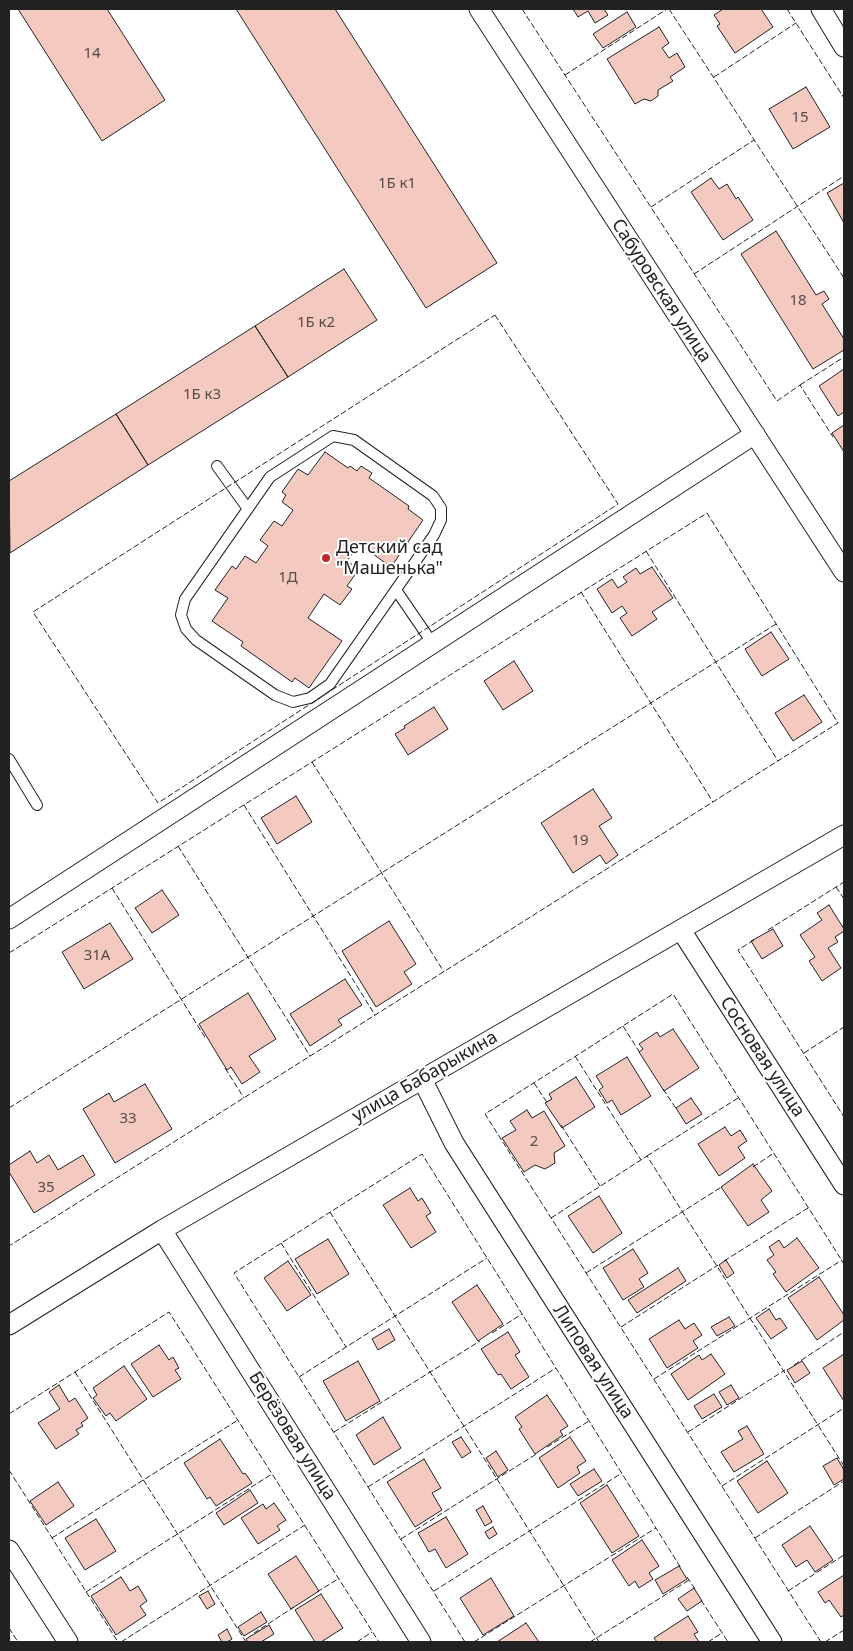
<!DOCTYPE html>
<html>
<head>
<meta charset="utf-8">
<style>
	body { margin:0 }
	#map { position:relative; width:853px; height:1651px; overflow:hidden; background:#fff; font-family:"Noto Sans",sans-serif }
	canvas { display:block }
	.frame { position:absolute; inset:0; border:10px solid #222; pointer-events:none }
</style>
</head>
<body>
<div id="map">
<canvas width="853" height="1651"></canvas>
<div class="frame"></div>
</div>
<script>
const ctx = document.querySelector('canvas').getContext('2d');
ctx.lineJoin = 'round';
function fill(path, color) {
  ctx.fillStyle = color;
  ctx.fill(path, 'evenodd');
}
function poly(rows) {
  const path = new Path2D();
  for (const r of rows) {
    path.moveTo(r[0], r[1]);
    for (let i = 2; i < r.length; i += 2) path.lineTo(r[i], r[i + 1]);
  }
  return path;
}
function stroke(path, color, width, dash) {
  ctx.strokeStyle = color;
  ctx.lineWidth = width;
  ctx.lineCap = dash ? 'butt' : 'round';
  ctx.setLineDash(dash || []);
  ctx.stroke(path);
}
function drawText(font, color, halo, rows, align = 'center') {
  ctx.font = font + ' "Noto Sans",sans-serif';
  ctx.lineWidth = 4;
  ctx.setLineDash([]);
  ctx.textBaseline = 'middle';
  ctx.strokeStyle = halo;
  ctx.fillStyle = color;
  for (const [text, x, y, turn = 0] of rows) {
    ctx.save();
    ctx.translate(x, y);
    ctx.rotate((+turn || 0) * Math.PI / 180);
    ctx.textAlign = isNaN(turn) ? turn : align;
    if (halo) ctx.strokeText(text, 0, 0);
    ctx.fillText(text, 0, 0);
    ctx.restore();
  }
}
const building = poly([
	[18,9,107,9,165,100,102,141,18,9],
	[236,9,335,9,497,263,426,308,236,9],
	[573,9,604,9,608,15,595,23,588,11,578,17,573,9],
	[723,9,761,9,773,27,735,53,717,26,720,24,714,15,723,9],
	[627,12,636,27,603,48,593,34,627,12],
	[659,27,669,43,662,48,669,58,677,53,685,67,670,77,673,81,658,90,658,96,651,101,644,99,635,104,607,59,659,27],
	[806,87,830,127,793,149,769,109,806,87],
	[711,178,719,189,727,184,736,199,738,197,753,220,723,240,691,192,711,178],
	[844,183,844,223,827,193,844,183],
	[776,231,816,295,824,291,829,299,822,304,844,339,844,350,813,369,741,254,776,231],
	[344,269,377,320,288,377,255,326,344,269],
	[255,326,288,377,148,465,116,414,255,326],
	[844,369,844,412,838,416,819,386,844,369],
	[116,414,148,465,10,553,9,481,116,414],
	[844,425,844,452,832,433,844,425],
	[325,452,348,468,350,466,357,471,361,466,372,473,369,478,409,506,408,509,423,520,391,567,359,544,347,561,359,569,347,586,352,589,340,605,324,594,308,618,342,641,309,688,295,678,292,682,241,646,243,642,212,621,228,598,215,590,232,566,236,569,245,556,256,563,268,546,260,540,274,521,282,526,293,510,282,502,286,495,282,492,298,469,308,475,325,452],
	[652,567,673,598,652,612,657,619,632,636,620,618,627,613,622,606,612,613,597,589,612,579,618,588,627,582,623,577,636,568,640,574,652,567],
	[771,632,789,659,762,676,745,649,771,632],
	[514,661,533,691,503,710,484,681,514,661],
	[804,695,822,722,793,741,775,713,804,695],
	[434,707,448,729,408,755,395,734,405,728,404,726,434,707],
	[593,789,612,818,599,826,618,855,606,864,600,855,573,873,541,823,593,789],
	[296,796,312,822,277,844,261,818,296,796],
	[162,890,179,915,152,933,135,908,162,890],
	[829,905,844,929,844,931,835,937,838,942,828,948,841,968,822,981,809,961,815,957,800,935,822,920,817,913,829,905],
	[389,921,416,964,404,972,412,984,376,1007,342,951,389,921],
	[110,923,133,959,84,989,62,952,110,923],
	[773,929,783,946,762,959,751,941,773,929],
	[345,979,362,1005,338,1020,342,1025,310,1046,290,1014,345,979],
	[248,993,276,1039,249,1056,260,1072,242,1084,231,1067,227,1070,199,1024,248,993],
	[673,1029,699,1068,664,1091,639,1052,643,1049,639,1044,657,1032,660,1037,673,1029],
	[627,1057,651,1096,621,1115,612,1100,607,1103,599,1090,603,1087,596,1076,627,1057],
	[576,1077,595,1107,562,1128,545,1103,552,1099,549,1094,576,1077],
	[145,1084,172,1129,115,1163,83,1109,109,1093,114,1102,145,1084],
	[691,1098,702,1114,686,1124,676,1108,691,1098],
	[527,1110,532,1118,544,1111,565,1146,554,1153,555,1163,545,1169,535,1165,524,1172,502,1138,516,1130,510,1121,527,1110],
	[725,1127,731,1136,740,1130,747,1141,738,1147,745,1158,719,1176,698,1144,725,1127],
	[30,1151,37,1163,49,1155,58,1170,83,1155,95,1175,34,1213,9,1172,9,1165,30,1151],
	[753,1164,772,1191,761,1200,769,1212,748,1226,721,1187,753,1164],
	[410,1188,418,1201,422,1198,431,1213,426,1216,436,1232,411,1248,383,1205,410,1188],
	[599,1196,622,1233,593,1253,568,1216,599,1196],
	[797,1238,819,1268,786,1292,773,1274,776,1272,767,1260,774,1255,769,1247,779,1240,784,1248,797,1238],
	[328,1239,349,1274,317,1294,295,1259,328,1239],
	[633,1249,648,1273,639,1279,644,1287,623,1300,603,1268,633,1249],
	[726,1260,734,1273,727,1278,719,1265,726,1260],
	[288,1261,311,1295,287,1311,264,1278,288,1261],
	[678,1268,686,1281,637,1313,628,1300,678,1268],
	[819,1277,844,1315,844,1320,817,1340,788,1298,819,1277],
	[477,1285,503,1324,478,1341,452,1302,477,1285],
	[769,1309,776,1320,780,1318,787,1328,771,1339,756,1318,769,1309],
	[729,1317,735,1326,717,1336,711,1327,729,1317],
	[679,1320,685,1329,694,1323,702,1335,693,1341,698,1348,667,1368,649,1339,679,1320],
	[389,1329,395,1340,378,1350,372,1339,389,1329],
	[508,1332,520,1352,515,1355,529,1377,511,1389,501,1374,498,1375,481,1349,508,1332],
	[159,1345,169,1360,173,1357,179,1368,175,1370,181,1379,153,1397,131,1364,159,1345],
	[711,1354,725,1374,688,1400,671,1374,699,1355,702,1360,711,1354],
	[844,1354,844,1401,823,1368,844,1354],
	[358,1361,380,1401,346,1421,323,1381,358,1361],
	[802,1361,810,1373,795,1383,787,1370,802,1361],
	[124,1366,147,1399,116,1421,110,1413,106,1416,93,1398,97,1395,93,1388,124,1366],
	[59,1385,69,1402,75,1398,88,1418,81,1423,83,1426,76,1430,79,1434,56,1449,38,1423,60,1409,49,1392,59,1385],
	[731,1385,739,1398,727,1405,719,1392,731,1385],
	[714,1394,722,1407,702,1419,694,1406,714,1394],
	[547,1395,568,1426,560,1431,563,1435,535,1454,519,1429,522,1427,515,1417,547,1395],
	[383,1417,401,1448,374,1465,356,1435,383,1417],
	[747,1426,764,1454,734,1472,721,1452,743,1439,738,1431,747,1426],
	[461,1437,471,1452,462,1458,452,1442,461,1437],
	[570,1437,586,1461,577,1467,580,1473,558,1488,539,1458,570,1437],
	[220,1439,243,1474,245,1473,252,1483,216,1506,210,1497,207,1499,184,1463,220,1439],
	[496,1451,508,1470,498,1477,486,1458,496,1451],
	[837,1458,844,1470,844,1479,834,1485,823,1466,837,1458],
	[424,1459,441,1488,432,1493,442,1510,415,1527,387,1482,424,1459],
	[767,1461,788,1493,758,1513,737,1481,767,1461],
	[594,1469,602,1481,578,1496,570,1484,594,1469],
	[58,1482,74,1506,46,1525,30,1501,58,1482],
	[607,1485,639,1536,612,1553,580,1503,607,1485],
	[250,1490,258,1503,224,1525,216,1513,250,1490],
	[274,1503,286,1520,277,1526,280,1530,258,1544,241,1518,263,1504,266,1509,274,1503],
	[483,1506,492,1522,485,1526,476,1510,483,1506],
	[446,1517,468,1554,446,1568,435,1549,429,1552,418,1533,446,1517],
	[96,1519,116,1551,85,1570,65,1538,96,1519],
	[810,1526,833,1560,815,1572,807,1560,796,1567,782,1545,810,1526],
	[493,1527,497,1534,489,1539,485,1532,493,1527],
	[642,1540,659,1566,649,1573,653,1579,639,1588,635,1581,629,1586,612,1560,642,1540],
	[296,1556,319,1591,291,1609,268,1574,296,1556],
	[679,1566,687,1579,663,1594,655,1580,679,1566],
	[844,1575,844,1615,841,1617,829,1600,825,1603,818,1592,844,1575],
	[121,1577,130,1591,138,1586,147,1601,140,1606,146,1615,116,1635,91,1596,121,1577],
	[491,1578,514,1616,483,1635,460,1598,491,1578],
	[694,1588,702,1601,687,1611,678,1599,694,1588],
	[208,1591,215,1604,207,1609,199,1596,208,1591],
	[321,1594,343,1628,321,1642,315,1642,295,1610,321,1594],
	[261,1612,267,1622,244,1636,238,1627,261,1612],
	[688,1616,698,1632,694,1634,699,1642,657,1642,654,1638,688,1616],
	[526,1623,539,1642,497,1642,526,1623],
	[269,1625,274,1634,261,1642,248,1642,246,1639,269,1625],
	[227,1629,232,1639,227,1642,222,1642,218,1635,227,1629]
]);
fill(building, '#f3c9c0');
stroke(building, '#222', 1);
const service = poly([
	[333,436,354,440,433,496,441,508,441,520,434,535,330,684,310,698,293,702,275,695,196,640,186,629,181,615,185,599,270,477,333,436],
	[217,466,248,509],
	[396,590,433,644],
	[9,759,37,805]
]);
const minor = poly([
	[479,9,844,572],
	[821,9,844,47],
	[9,919,755,434],
	[681,930,844,1185],
	[422,1079,454,1143,772,1642],
	[162,1230,421,1642],
	[9,1325,162,1230,844,835],
	[9,1550,68,1642]
]);
stroke(service, '#222', 12);
stroke(minor, '#222', 21);
stroke(service, '#fff', 10);
stroke(minor, '#fff', 19);
stroke(poly([
	[522,9,777,401,800,385,833,437],
	[669,9,844,278],
	[787,9,844,98],
	[565,75,667,9],
	[714,77,796,23],
	[651,207,754,140],
	[694,274,844,176],
	[495,315,618,504,158,803,33,612,495,315],
	[800,385,844,357],
	[646,551,778,761],
	[581,592,713,802],
	[312,762,444,972],
	[244,805,375,1015],
	[178,846,310,1056],
	[836,887,844,899],
	[112,888,206,1039],
	[768,930,844,882],
	[754,940,738,950,844,1117],
	[9,953,707,513,838,723,9,1246],
	[623,1026,640,1053],
	[804,1053,844,1027],
	[575,1056,641,1160],
	[225,1068,244,1098],
	[534,1083,548,1104],
	[663,1089,677,1110],
	[9,1108,776,624],
	[561,1125,600,1186],
	[647,1156,738,1098],
	[753,1167,774,1153],
	[330,1212,395,1316,487,1258],
	[551,1218,647,1156,844,1466],
	[281,1243,346,1347],
	[724,1261,808,1208],
	[586,1273,723,1186],
	[621,1327,718,1265],
	[492,1333,522,1314],
	[794,1365,844,1332],
	[75,1372,246,1642],
	[299,1377,395,1316,599,1642],
	[654,1379,842,1260],
	[9,1414,169,1312,379,1642],
	[334,1432,480,1341],
	[688,1432,785,1370],
	[547,1447,589,1421],
	[9,1470,118,1642],
	[722,1486,844,1408],
	[368,1487,556,1368],
	[52,1538,238,1420],
	[755,1538,844,1481],
	[401,1539,538,1453],
	[687,1577,695,1589],
	[434,1591,622,1473],
	[788,1591,844,1555],
	[86,1592,272,1474],
	[317,1592,338,1579],
	[701,1600,728,1642],
	[9,1628,18,1642],
	[254,1633,294,1607],
	[121,1642,305,1525],
	[357,1642,372,1632],
	[465,1642,234,1273,422,1154,681,1568],
	[474,1642,656,1528],
	[590,1642,689,1580],
	[708,1642,722,1633],
	[821,1642,485,1114,673,994,844,1264],
	[825,1642,844,1630]
]), '#222', 1, [6, 2.5]);
for (const [x, y, r, color] of [
	[326,558,5,"#c62828"]
]) {
  const dot = new Path2D();
  dot.arc(x, y, r, 0, 2 * Math.PI);
  ctx.fillStyle = color;
  ctx.fill(dot);
  stroke(dot, '#fff', 2);
}
drawText('15px', '#564c4a', null, [
	["14",92,54],
	["15",800,118],
	["1Б к1",397,184],
	["18",798,301],
	["1Б к2",316,323],
	["1Б к3",202,395],
	["1Д",288,578],
	["19",580,841],
	["31А",97,956],
	["33",128,1119],
	["2",534,1142],
	["35",46,1188]
]);
drawText('18px', '#222', '#fff', [
	["Сабуровская улица",661,291,57],
	["Сосновая улица",762,1057,57],
	["улица Бабарыкина",425,1077,-30],
	["Липовая улица",593,1362,57],
	["Берёзовая улица",292,1436,58]
]);
drawText('18px', '#222', '#fff', [
	["Детский сад",336,548],
	["\"Машенька\"",336,569]
], 'left');
</script>
</body>
</html>
